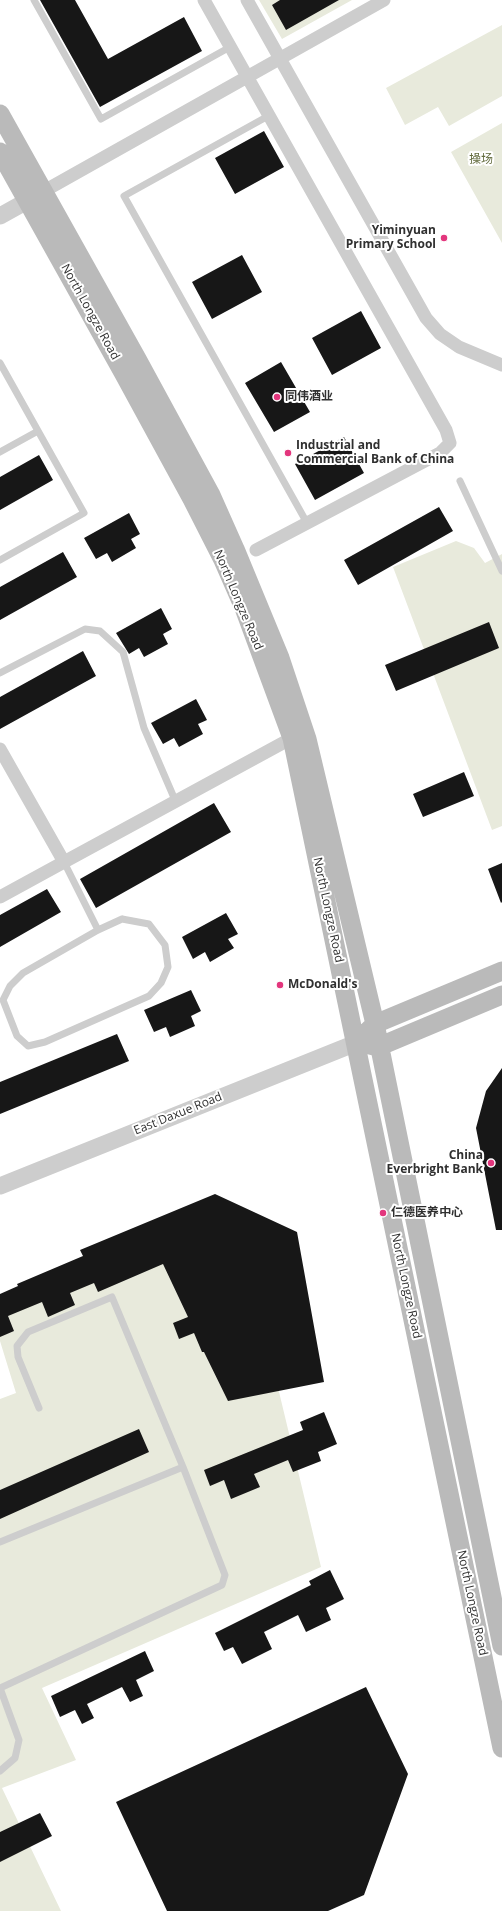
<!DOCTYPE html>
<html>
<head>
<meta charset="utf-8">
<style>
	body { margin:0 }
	canvas { display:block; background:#fff }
</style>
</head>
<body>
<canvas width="502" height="1911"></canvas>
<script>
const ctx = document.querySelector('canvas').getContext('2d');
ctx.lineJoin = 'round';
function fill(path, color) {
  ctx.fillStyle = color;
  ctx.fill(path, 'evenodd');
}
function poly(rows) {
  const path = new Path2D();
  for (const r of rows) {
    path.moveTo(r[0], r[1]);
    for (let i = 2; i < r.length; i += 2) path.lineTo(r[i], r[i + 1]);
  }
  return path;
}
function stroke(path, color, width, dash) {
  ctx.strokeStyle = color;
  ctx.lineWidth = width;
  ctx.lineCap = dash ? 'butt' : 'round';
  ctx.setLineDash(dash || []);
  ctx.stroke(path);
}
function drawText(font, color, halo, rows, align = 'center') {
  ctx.font = font + ' "Open Sans","Noto Sans SC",sans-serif';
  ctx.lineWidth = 4;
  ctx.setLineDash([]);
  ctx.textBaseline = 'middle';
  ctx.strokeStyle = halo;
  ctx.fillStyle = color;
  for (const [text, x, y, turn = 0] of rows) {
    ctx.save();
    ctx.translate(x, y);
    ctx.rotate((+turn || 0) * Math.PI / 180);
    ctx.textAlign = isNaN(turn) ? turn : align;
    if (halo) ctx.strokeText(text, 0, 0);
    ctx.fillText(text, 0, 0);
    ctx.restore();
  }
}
fill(poly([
	[259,0,352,0,282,39],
	[502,25,502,96,449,126,438,107,405,125,386,88],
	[502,123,502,243,451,152],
	[456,541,474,548,485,563,502,554,502,826,492,830,393,567],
	[171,1249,257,1300,321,1567,42,1688,76,1760,2,1788,61,1911,0,1911,0,1399,16,1393,0,1341,0,1304]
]), '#e8eadc');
fill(poly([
	[40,0,75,0,108,59,184,17,202,51,100,107],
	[280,0,339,0,286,30,272,5],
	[264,131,284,167,235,194,215,158],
	[242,255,262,292,212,319,192,282],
	[361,311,381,348,332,375,312,338],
	[281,362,310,412,274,432,245,383],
	[344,437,364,473,315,500,295,464],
	[39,455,53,480,0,510,0,477],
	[439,507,453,531,358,585,344,560],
	[129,513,140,534,131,539,136,548,112,562,107,553,96,559,84,538],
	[63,552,77,577,0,620,0,587],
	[161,608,172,629,163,634,168,644,144,657,139,648,129,654,116,633],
	[489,622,499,648,396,691,385,665],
	[83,651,96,676,0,729,0,697],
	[196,699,207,720,198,724,203,734,179,747,174,738,163,744,151,723],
	[464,772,474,796,423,817,413,794],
	[214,803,231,832,96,908,80,879],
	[502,863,502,902,501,903,488,869],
	[47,889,61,912,0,947,0,915],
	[226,913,238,934,228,939,234,948,210,962,205,952,193,959,182,937],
	[191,990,201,1011,191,1016,195,1026,170,1037,166,1027,154,1032,144,1010],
	[117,1034,129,1061,0,1114,0,1082],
	[502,1068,502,1230,496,1230,476,1128,486,1091],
	[215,1194,297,1232,324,1382,228,1401,204,1352,202,1352,194,1333,179,1339,173,1323,188,1317,163,1264,98,1292,94,1283,70,1293,75,1305,48,1317,42,1302,8,1316,14,1331,0,1337,0,1294,18,1286,17,1284,83,1256,80,1250],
	[324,1412,337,1444,318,1452,321,1461,293,1472,288,1460,254,1474,260,1487,231,1499,224,1480,210,1486,204,1470,303,1430,300,1422],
	[139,1429,149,1452,0,1519,0,1490],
	[330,1570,344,1599,326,1608,331,1620,306,1632,298,1615,264,1632,272,1649,242,1664,233,1647,224,1651,215,1633,311,1585,309,1581],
	[145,1651,154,1671,136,1680,143,1696,130,1702,122,1687,87,1704,94,1718,82,1724,75,1710,60,1717,51,1696],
	[366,1687,408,1774,364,1895,328,1911,167,1911,116,1802],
	[40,1813,52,1836,0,1862,0,1832]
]), '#171717');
stroke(poly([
	[34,0,101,119,230,47],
	[270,115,124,196,307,523],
	[0,363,84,513,0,560],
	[0,452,38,431],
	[460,481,502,571],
	[0,673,85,629,100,631,123,652,144,728,175,800],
	[64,862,98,930],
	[122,919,149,924,165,945,168,967,161,983,149,996,45,1042,28,1046,17,1036,3,1000,10,986,23,973,98,930,122,919],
	[0,1542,183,1467],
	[0,1688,222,1585,225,1575,183,1467,112,1297,28,1332,17,1346,18,1357,39,1408],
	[0,1688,19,1740,15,1758,0,1771]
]), '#cdcdcd', 7);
stroke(poly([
	[204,0,446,430,450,443,440,453,256,550],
	[247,0,426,318,440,334,459,347,502,365],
	[37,195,384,0],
	[0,749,64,862,292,738],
	[0,897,64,862]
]), '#cdcdcd', 13);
stroke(poly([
	[0,216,27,201],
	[0,1186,356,1043]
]), '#cdcdcd', 17);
stroke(poly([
	[0,114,137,359,211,495,235,549,280,658,307,739,375,1024,502,1646],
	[0,152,124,374,192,499,223,560,244,608,292,738,502,1748],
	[367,1032,375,1024,502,971],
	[366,1044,378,1047,502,995]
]), '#bababa', 19);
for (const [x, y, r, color] of [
	[444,238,4,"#e3367d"],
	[277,397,4,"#e3367d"],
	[288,453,4,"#e3367d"],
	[280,985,4,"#e3367d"],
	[491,1163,4,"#e3367d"],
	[383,1213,4,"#e3367d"]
]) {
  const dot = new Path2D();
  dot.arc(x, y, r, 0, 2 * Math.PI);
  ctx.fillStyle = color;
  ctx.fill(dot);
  stroke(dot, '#fff', 1.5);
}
drawText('12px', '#636c3e', '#fff', [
	["操场",481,160]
]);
drawText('bold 12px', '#303030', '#fff', [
	["Yiminyuan",436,231,"right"],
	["Primary School",436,245,"right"],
	["同伟酒业",285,397],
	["Industrial and",296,446],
	["Commercial Bank of China",296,460],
	["McDonald's",288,985],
	["China",483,1156,"right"],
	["Everbright Bank",483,1170,"right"],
	["仁德医养中心",391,1213]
], 'left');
drawText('12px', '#303030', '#fff', [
	["North Longze Road",90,312,61],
	["North Longze Road",238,600,67],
	["North Longze Road",328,910,78],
	["East Daxue Road",178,1114,-22],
	["North Longze Road",406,1286,78],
	["North Longze Road",472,1603,78]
]);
</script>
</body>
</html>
